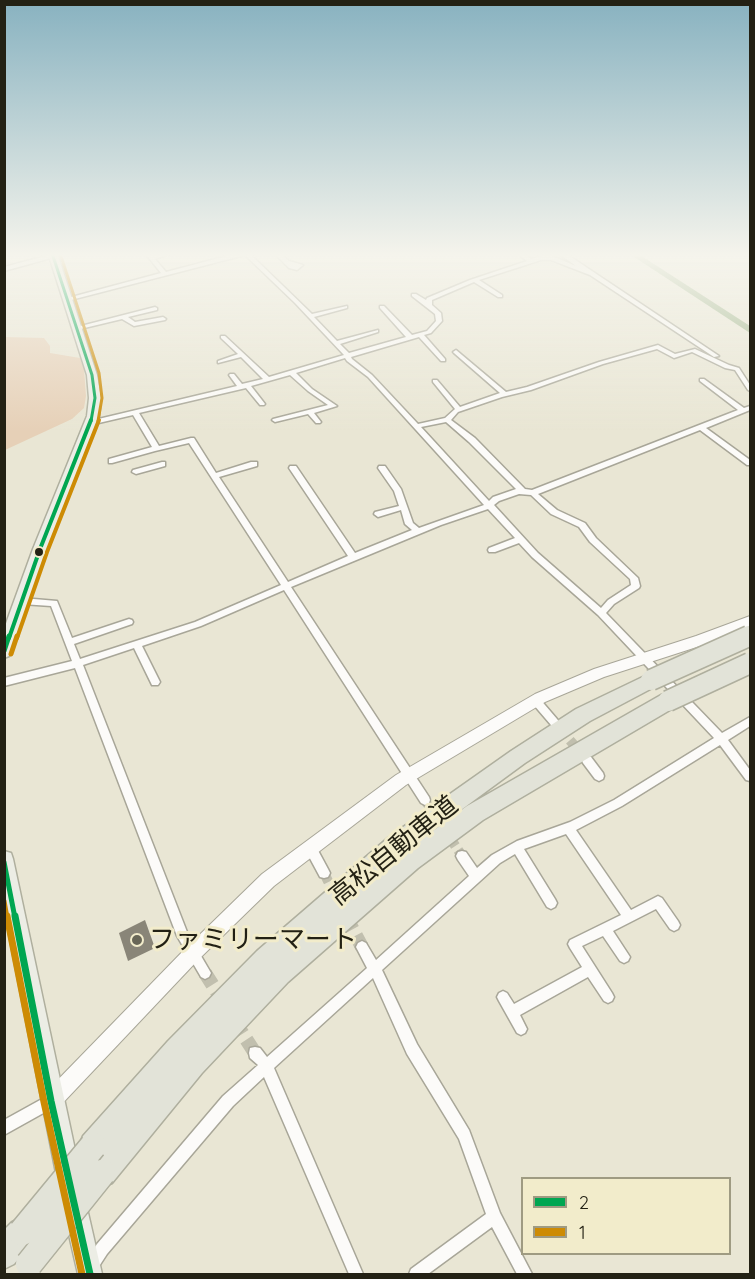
<!DOCTYPE html>
<html>
<head>
<meta charset="utf-8">
<style>
	body { margin:0 }
	#map { position:relative; width:755px; height:1279px; overflow:hidden; background:#e9e6d4; font-family:Quicksand,sans-serif }
	canvas { display:block }
	.frame { position:absolute; inset:0; border:6px solid #232114; pointer-events:none }
	.legend { position:absolute; left:521px; top:1177px; width:210px; height:78px; box-sizing:border-box; background:#f2eccb; border:2px solid #9f9b82; margin:0; padding:8px 10px; list-style:none; font-size:18px; color:#232114 }
	.legend li { display:flex; align-items:center; gap:12px; height:30px }
	.legend b { width:30px; border:2px solid #9f9b82 }
</style>
</head>
<body>
<div id="map">
<canvas width="755" height="1279"></canvas>
<div class="frame"></div>
<ul class="legend">
<li><b style="height:8px;background:#00a651"></b>2</li>
<li><b style="height:8px;background:#cd8b04"></b>1</li>
</ul>
</div>
<script>
const ctx = document.querySelector('canvas').getContext('2d');
ctx.lineJoin = 'round';
function fill(path, color) {
  ctx.fillStyle = color;
  ctx.fill(path, 'evenodd');
}
function poly(rows) {
  const path = new Path2D();
  for (const r of rows) {
    path.moveTo(r[0], r[1]);
    for (let i = 2; i < r.length; i += 2) path.lineTo(r[i], r[i + 1]);
  }
  return path;
}
function stroke(path, color, width, dash) {
  ctx.strokeStyle = color;
  ctx.lineWidth = width;
  ctx.lineCap = dash ? 'butt' : 'round';
  ctx.setLineDash(dash || []);
  ctx.stroke(path);
}
function drawText(font, color, halo, rows, align = 'center') {
  ctx.font = font + ' Quicksand,"Noto Sans JP",sans-serif';
  ctx.lineWidth = 6;
  ctx.setLineDash([]);
  ctx.textBaseline = 'middle';
  ctx.strokeStyle = halo;
  ctx.fillStyle = color;
  for (const [text, x, y, turn = 0] of rows) {
    ctx.save();
    ctx.translate(x, y);
    ctx.rotate((+turn || 0) * Math.PI / 180);
    ctx.textAlign = isNaN(turn) ? turn : align;
    if (halo) ctx.strokeText(text, 0, 0);
    ctx.fillText(text, 0, 0);
    ctx.restore();
  }
}
fill(poly([
	[5,337,44,338,50,346,50,353,80,358,84,369,86,396,84,408,72,419,5,450]
]), '#e6d0b7');
fill(poly([
	[628,253,637,253,750,326,750,333]
]), '#98b084');
fill(poly([
	[145,920,155,948,128,961,119,933]
]), '#898578');
stroke(poly([
	[560,729,580,752],
	[425,800,462,856],
	[324,873,336,897]
]), '#c1bfae', 10, [10, 5]);
stroke(poly([
	[346,917,362,947],
	[205,973,222,1000],
	[235,1022,255,1053]
]), '#c1bfae', 14, [14, 7]);
const street = poly([
	[145,253,151,253,153,256,162,253,172,253,155,259,166,272,238,253,249,253,312,314,347,306,347,308,314,317,337,341,378,330,378,332,340,344,349,353,406,337,380,308,380,306,384,306,412,335,427,331,436,321,435,314,412,296,412,294,416,294,426,300,427,298,470,280,527,261,517,253,524,253,531,259,541,256,552,256,576,266,558,253,565,253,719,356,714,357,590,275,551,260,541,260,479,280,502,295,502,297,498,297,474,282,432,300,432,305,441,313,442,321,431,333,424,335,445,359,445,361,441,361,419,337,351,357,352,359,372,375,418,424,445,418,455,409,433,382,433,380,437,380,460,407,500,393,454,353,453,352,456,350,506,392,527,387,599,362,658,345,675,354,695,349,729,365,739,368,750,385,750,391,748,390,735,370,725,368,692,352,674,358,657,349,603,364,531,390,502,397,458,412,451,420,475,438,525,489,532,490,738,410,700,381,700,379,704,379,744,408,750,406,750,410,706,428,750,460,750,465,747,465,700,430,538,494,557,510,585,523,596,538,638,578,640,586,639,588,614,604,606,613,722,733,750,717,750,726,728,740,750,770,750,781,746,780,720,745,622,806,576,830,631,910,658,896,662,898,678,921,680,925,678,929,674,931,670,929,656,909,613,931,630,957,628,961,624,963,620,961,603,936,582,946,612,993,614,997,612,1001,608,1003,604,1001,588,977,520,1015,527,1029,525,1033,521,1035,517,1033,499,1001,497,997,499,993,503,991,507,993,514,1004,582,967,570,948,568,944,570,940,621,915,566,834,524,849,555,899,557,903,555,907,551,909,547,907,515,854,500,863,382,970,417,1044,469,1130,500,1213,532,1274,517,1274,492,1227,428,1274,409,1274,411,1269,486,1214,459,1139,407,1054,373,978,274,1068,363,1274,349,1274,264,1077,233,1106,107,1254,94,1274,78,1274,97,1244,223,1096,258,1065,250,1058,249,1053,250,1048,255,1047,260,1048,267,1057,367,968,356,947,358,943,362,941,366,943,376,960,469,876,458,860,456,856,458,852,462,851,466,852,477,868,492,855,517,841,570,822,614,800,714,738,598,615,532,557,519,543,495,552,489,552,488,550,489,548,515,538,488,509,441,525,291,587,429,797,430,800,429,803,425,805,421,803,284,590,201,626,142,646,160,682,158,685,152,685,134,648,83,665,187,932,211,973,209,977,205,979,201,977,177,936,75,668,4,686,4,678,72,661,51,606,22,604,18,601,22,598,57,601,72,638,129,619,132,620,133,622,132,624,74,644,80,659,195,622,281,585,189,443,155,451,112,463,109,463,109,459,152,447,133,415,90,425,87,423,90,421,237,386,229,375,230,374,234,374,242,384,263,379,241,357,218,363,218,361,238,354,221,338,221,336,225,336,269,377,344,355,295,303,245,255,67,301,64,299,161,273,145,253],
	[345,358,347,361,368,377,484,505,419,528,413,523,401,489,385,466,379,466,378,468,394,491,399,506,375,512,374,514,378,517,401,510,405,524,412,530,355,553,296,466,290,466,289,468,348,556,288,582,219,477,257,466,257,462,251,462,216,473,194,438,191,438,159,446,139,413,246,388,260,405,264,405,265,404,251,386,290,375,308,391,328,405,273,419,272,420,275,422,308,414,316,423,320,423,321,422,314,413,337,406,312,389,296,373,345,358],
	[446,422,469,442,516,489,493,497,489,501,421,427,446,422],
	[519,494,531,495,551,514,579,527,590,542,630,579,631,585,608,600,601,608,538,553,494,505,499,501,519,494],
	[274,253,280,253,289,261,303,265,297,270,289,268,274,253],
	[53,254,55,255,55,257,4,271,4,267,53,254],
	[155,307,157,308,157,310,128,317,135,322,163,317,166,319,165,320,134,326,122,319,76,330,73,328,155,307],
	[162,462,165,462,165,466,136,474,132,472,133,470,162,462],
	[536,697,539,698,557,719,559,722,557,725,554,726,551,725,533,704,531,701,533,698,536,697],
	[587,756,591,757,603,773,604,776,603,779,599,781,595,779,583,763,582,760,583,757,587,756],
	[310,842,314,843,328,869,330,873,328,877,324,878,320,877,306,851,305,847,306,843,310,842],
	[51,1094,56,1096,58,1101,56,1106,4,1135,4,1120,51,1094]
]);
const secondary = poly([
	[750,616,750,626,706,644,604,677,545,702,406,785,274,886,198,960,58,1108,51,1111,44,1108,41,1101,44,1094,186,948,262,874,396,775,535,694,594,669,696,636,750,616]
]);
const primary = poly([
	[48,253,57,253,97,375,101,398,99,416,47,549,12,652,9,656,4,658,4,629,33,549,87,416,89,398,87,375,48,253],
	[4,851,11,853,13,859,81,1178,77,1186,69,1190,61,1186,57,1178,4,909,4,851],
	[74,1192,82,1196,86,1204,102,1274,78,1274,62,1204,66,1196,74,1192]
]);
const highway = poly([
	[651,673,658,675,660,680,658,685,590,721,525,763,405,851,399,856,467,806,661,695,668,693,675,695,678,701,675,707,483,820,418,868,288,982,202,1073,112,1183,102,1187,92,1183,88,1173,96,1159,93,1160,83,1156,79,1146,83,1136,168,1041,257,951,389,837,511,751,576,709,651,673],
	[22,1217,32,1222,37,1232,32,1242,14,1264,4,1269,4,1230,12,1222,22,1217]
]);
stroke(street, '#a8a698', 3);
stroke(secondary, '#a8a698', 2);
stroke(primary, '#afaf9e', 3);
stroke(highway, '#afaf9e', 3);
fill(street, '#fcfbf9');
fill(secondary, '#fcfbf9');
fill(primary, '#ecede5');
fill(highway, '#e2e3d8');
const highwayBridgeFar2 = poly([
	[746,638,750,636]
]);
const highwayBridgeFar1 = poly([
	[651,680,749,636],
	[668,701,750,663]
]);
const highwayBridge = poly([
	[22,1232,93,1146],
	[29,1264,102,1173]
]);
stroke(highwayBridgeFar2, '#afaf9e', 19, []);
stroke(highwayBridgeFar1, '#afaf9e', 23, []);
stroke(highwayBridge, '#afaf9e', 29, []);
stroke(highwayBridgeFar2, '#e2e3d8', 16);
stroke(highwayBridgeFar1, '#e2e3d8', 20);
stroke(highwayBridge, '#e2e3d8', 26);
stroke(poly([
	[52,253,92,375,95,398,91,421]
]), '#00a651', 3);
stroke(poly([
	[9,638,40,549,91,420]
]), '#00a651', 4);
stroke(poly([
	[4,651,9,636],
	[4,862,15,918]
]), '#00a651', 5);
stroke(poly([
	[15,916,51,1101,90,1274]
]), '#00a651', 7);
stroke(poly([
	[60,253,99,373,102,398,98,421]
]), '#cd8b04', 3);
stroke(poly([
	[17,638,47,552,99,420]
]), '#cd8b04', 4);
stroke(poly([
	[11,654,17,636],
	[4,901,7,918]
]), '#cd8b04', 5);
stroke(poly([
	[7,916,44,1102,82,1274]
]), '#cd8b04', 7);
const sky = ctx.createLinearGradient(0, 0, 0, 432);
sky.addColorStop(0, '#88b2c0');
sky.addColorStop(0.59, '#f5f4ec');
sky.addColorStop(1, '#f5f4ec00');
ctx.fillStyle = sky;
ctx.fillRect(0, 0, 755, 432);
for (const [x, y, r, color] of [
	[39,552,5,"#232114"],
	[137,940,6,"#686657"]
]) {
  const dot = new Path2D();
  dot.arc(x, y, r, 0, 2 * Math.PI);
  ctx.fillStyle = color;
  ctx.fill(dot);
  stroke(dot, '#f2eccb', 2);
}
drawText('26px', '#232114', '#f2eccb', [
	["高松自動車道",394,851,-39]
]);
drawText('26px', '#232114', '#f2eccb', [
	["ファミリーマート",149,940]
], 'left');
</script>
</body>
</html>
